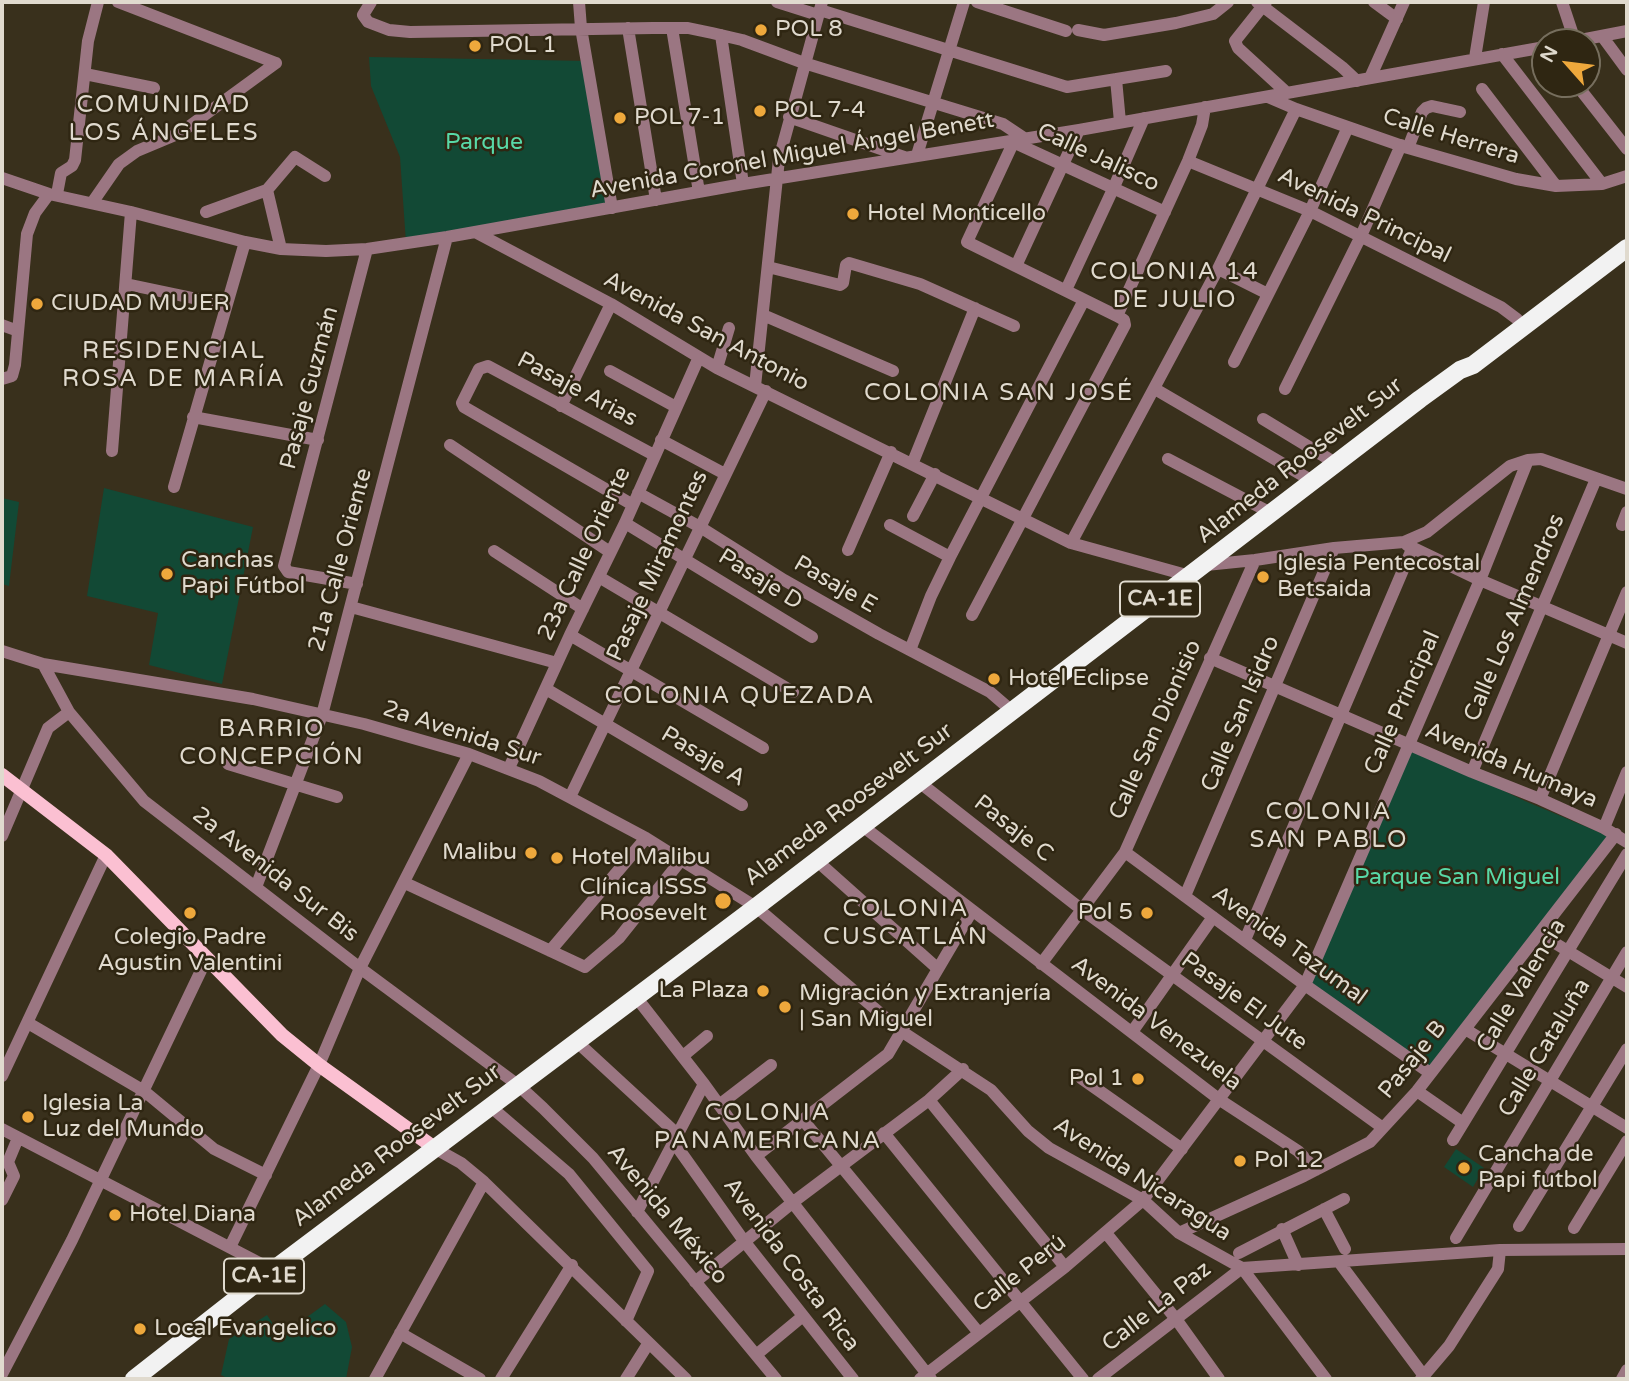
<!DOCTYPE html>
<html>
<head>
<meta charset="utf-8">
<style>
	body { margin:0 }
	#map { position:relative; width:1629px; height:1381px; overflow:hidden; background:#39301c; font-family:"Varela Round",sans-serif }
	canvas { display:block }
	.frame { position:absolute; inset:0; border:4px solid #e0dace; pointer-events:none }
	.north { position:absolute; left:1531px; top:28px; width:70px; height:70px; box-sizing:border-box; background:#2f2612; border:2px solid #766e5d; border-radius:50%; rotate:298deg; font-size:19px; font-weight:700; line-height:28px; text-align:center; color:#e0dace }
	.north::after { content:''; display:block; margin:auto; width:24px; height:32px; background:#eea83c; clip-path:polygon(50% 0,100% 100%,50% 72%,0 100%) }
</style>
</head>
<body>
<div id="map">
<canvas width="1629" height="1381"></canvas>
<div class="frame"></div>
<div class="north">N</div>
</div>
<script>
const ctx = document.querySelector('canvas').getContext('2d');
ctx.lineJoin = 'round';
function fill(path, color) {
  ctx.fillStyle = color;
  ctx.fill(path, 'evenodd');
}
function poly(rows) {
  const path = new Path2D();
  for (const r of rows) {
    path.moveTo(r[0], r[1]);
    for (let i = 2; i < r.length; i += 2) path.lineTo(r[i], r[i + 1]);
  }
  return path;
}
function stroke(path, color, width, dash) {
  ctx.strokeStyle = color;
  ctx.lineWidth = width;
  ctx.lineCap = dash ? 'butt' : 'round';
  ctx.setLineDash(dash || []);
  ctx.stroke(path);
}
function drawText(font, color, halo, rows, align = 'center') {
  ctx.font = font + ' "Varela Round",sans-serif';
  ctx.lineWidth = 5;
  ctx.setLineDash([]);
  ctx.textBaseline = 'middle';
  ctx.strokeStyle = halo;
  ctx.fillStyle = color;
  for (const [text, x, y, turn = 0] of rows) {
    ctx.save();
    ctx.translate(x, y);
    ctx.rotate((+turn || 0) * Math.PI / 180);
    ctx.textAlign = isNaN(turn) ? turn : align;
    if (halo) ctx.strokeText(text, 0, 0);
    ctx.fillText(text, 0, 0);
    ctx.restore();
  }
}
fill(poly([
	[369,57,588,61,612,208,406,243,400,157,371,86],
	[104,488,253,527,222,684,149,665,158,613,87,596],
	[2,498,19,502,9,586,2,584],
	[1407,744,1525,801,1608,836,1430,1073,1305,985],
	[1456,1149,1484,1168,1473,1187,1444,1167],
	[325,1304,346,1322,352,1347,346,1379,229,1379,221,1375,229,1339,267,1315,281,1336]
]), '#124935');
stroke(poly([
	[118,2,276,63],
	[371,2,363,15,368,22,389,30,410,32,653,28,688,28,712,33,742,40,804,63,1003,124,1024,138],
	[579,2,581,28,612,208],
	[777,2,818,15],
	[977,2,1066,31],
	[1257,2,1342,67,1357,81],
	[1266,2,1235,41,1238,48,1286,92],
	[1374,2,1397,19],
	[1562,2,1575,41],
	[820,10,1067,87,1166,71],
	[628,28,656,200],
	[672,28,699,192],
	[1078,30,1104,35,1176,23,1213,14,1228,2],
	[721,35,743,184],
	[1602,36,1627,70],
	[1570,42,1627,31],
	[1502,54,1602,184],
	[1475,58,1484,2],
	[85,74,154,88],
	[1370,78,1404,2],
	[1116,79,1120,122],
	[1576,84,1627,149],
	[1482,89,1556,186],
	[1268,97,1296,109,1408,148,1516,179,1556,186,1602,184,1627,176],
	[789,117,904,157],
	[1013,142,1165,212],
	[1408,148,1422,112,1426,108,1432,106,1460,112],
	[917,155,964,2],
	[1188,161,1310,211,1501,307,1517,319],
	[2,178,49,194,131,212,245,242,281,249,326,251,367,249,447,237,743,184,1079,130,1545,47],
	[267,190,281,249],
	[57,194,61,173,72,166,75,160,88,41,98,2],
	[92,203,119,164,137,151,180,133,276,63],
	[206,212,267,190,295,157,325,176],
	[475,232,611,304,717,368,1071,543,1190,576],
	[1016,266,1079,130],
	[768,267,840,285,843,283,846,265,849,263,920,284,1014,326],
	[1218,269,1268,294],
	[126,284,226,305],
	[1066,290,1114,187,1144,118],
	[763,315,893,371],
	[1117,316,1188,161,1202,125,1205,107],
	[2,325,18,331],
	[1234,362,1310,211,1348,127],
	[717,368,729,328],
	[610,371,676,407],
	[2,379,12,376,15,365,27,234,35,213,49,194],
	[755,386,779,159,822,2],
	[1155,389,1314,482],
	[1285,389,1361,236,1401,145],
	[561,406,611,304],
	[193,417,318,440],
	[1263,419,1337,464],
	[661,440,725,474],
	[450,445,610,552],
	[112,451,131,212],
	[1168,459,1271,513],
	[913,462,975,308],
	[174,487,245,242],
	[638,493,700,527,784,580,879,634,990,692,1012,711],
	[633,505,464,407,462,403,479,369,488,366,654,455],
	[913,516,935,474],
	[625,523,812,637],
	[890,525,950,557],
	[1622,525,1627,512],
	[1071,543,1218,269,1296,109],
	[1407,545,1480,580,1627,643],
	[848,550,891,452],
	[494,551,583,609],
	[1206,565,1255,560,1334,548,1404,542,1427,532,1510,466,1528,460,1541,459,1627,489],
	[599,577,793,692],
	[357,584,288,572,284,566,367,249],
	[351,607,557,663],
	[972,615,1125,325,1124,320,1117,316,967,242,1015,139],
	[570,635,763,748],
	[910,650,931,596,950,557,1084,300],
	[2,651,43,664,253,699,364,724,469,754,539,781,646,838,756,907,901,1031,991,1090,1028,1131,1049,1148,1143,1200,1179,1233,1242,1268,1500,1250,1627,1249],
	[1210,658,1472,772,1540,799,1604,828,1627,842],
	[43,664,69,712,144,801,360,968,518,1085,543,1108,593,1158,776,1379],
	[546,689,742,805],
	[228,764,337,797],
	[509,768,570,635,625,523,699,357],
	[1472,772,1596,479],
	[919,782,1081,909,1383,1128],
	[570,797,766,391],
	[1540,799,1627,592],
	[861,825,1220,1100,1298,1151,1316,1170],
	[1604,828,1627,772],
	[2,836,48,728,69,712],
	[1125,852,1305,985,1430,1073],
	[816,860,937,968],
	[405,883,585,967,619,938,682,859],
	[256,887,322,715,447,237],
	[1185,896,1334,548],
	[1540,934,1627,987],
	[1245,940,1412,549],
	[550,951,646,838],
	[1041,964,1125,852,1255,560],
	[636,997,704,1084,756,1156,931,1379],
	[28,1023,144,1091,214,1149,266,1175],
	[1465,1029,1627,1128],
	[1132,1032,1213,917],
	[576,1041,677,1134],
	[683,1056,707,1036],
	[2,1076,106,855],
	[1081,1078,1182,1149],
	[1417,1091,1463,1123],
	[929,1100,1065,1267],
	[719,1105,771,1065],
	[491,1107,569,1174,648,1271,626,1321],
	[803,1120,979,1333],
	[2,1129,273,1270],
	[884,1133,1083,1379],
	[1453,1140,1627,854],
	[673,1141,744,1241,853,1379],
	[436,1149,461,1163,484,1182,686,1379],
	[756,1156,888,1054,972,911],
	[2,1200,14,1176,8,1162,18,1138],
	[1324,1209,1345,1249],
	[637,1212,704,1084],
	[1519,1226,1627,1049],
	[1574,1228,1627,1141],
	[1282,1229,1298,1265],
	[1106,1233,1176,1319,1219,1379],
	[1179,1233,1304,1176,1370,1142,1417,1091,1616,834],
	[1456,1238,1627,952],
	[230,1247,319,1065,360,968,469,754],
	[1239,1253,1344,1199],
	[1339,1262,1424,1376],
	[1242,1268,1326,1379],
	[695,1282,792,1203,929,1100,963,1069],
	[400,1333,480,1379],
	[756,1355,803,1316],
	[2,1374,72,1240,207,958],
	[375,1379,484,1182],
	[501,1379,572,1265],
	[626,1379,648,1344],
	[920,1379,1065,1267,1143,1200,1305,985,1480,580,1528,460],
	[1098,1379,1242,1268],
	[1421,1379,1449,1346,1498,1269,1500,1250],
	[1622,1379,1627,1370]
]), '#9b7682', 12);
stroke(poly([
	[2,775,106,855,282,1035,319,1065,436,1149]
]), '#fbc0d2', 14);
stroke(poly([
	[134,1379,273,1270,756,907,1420,399,1460,370,1473,365,1627,248]
]), '#f2f2f2', 18);
for (const [x, y, r, color] of [
	[761,30,7,"#eea83c"],
	[475,46,7,"#eea83c"],
	[760,111,7,"#eea83c"],
	[620,118,7,"#eea83c"],
	[853,214,7,"#eea83c"],
	[37,304,7,"#eea83c"],
	[167,574,7,"#eea83c"],
	[1263,577,7,"#eea83c"],
	[994,679,7,"#eea83c"],
	[531,853,7,"#eea83c"],
	[557,858,7,"#eea83c"],
	[723,901,9,"#eea83c"],
	[190,913,7,"#eea83c"],
	[1147,913,7,"#eea83c"],
	[763,991,7,"#eea83c"],
	[785,1007,7,"#eea83c"],
	[1138,1079,7,"#eea83c"],
	[28,1117,7,"#eea83c"],
	[1240,1161,7,"#eea83c"],
	[1464,1168,7,"#eea83c"],
	[115,1215,7,"#eea83c"],
	[140,1329,7,"#eea83c"]
]) {
  const dot = new Path2D();
  dot.arc(x, y, r, 0, 2 * Math.PI);
  ctx.fillStyle = color;
  ctx.fill(dot);
  stroke(dot, '#2f2612', 2.5);
}
for (const [x, y, w] of [
	[1160,599,80],
	[264,1276,80]
]) {
  const box = new Path2D();
  box.roundRect(x - w / 2, y - 17.5, w, 35, 5);
  ctx.fillStyle = '#2f2612';
  ctx.fill(box);
  stroke(box, '#e0dace', 2);
}
drawText('bold 21px', '#e0dace', null, [
	["CA-1E",1160,599],
	["CA-1E",264,1276]
]);
drawText('23px', '#e0dace', '#2f2612', [
	["POL 8",775,30],
	["POL 1",489,46],
	["POL 7-4",774,111],
	["POL 7-1",634,118],
	["Hotel Monticello",867,214],
	["CIUDAD MUJER",51,304],
	["Canchas",181,561],
	["Papi Fútbol",181,587],
	["Iglesia Pentecostal",1277,564],
	["Betsaida",1277,590],
	["Hotel Eclipse",1008,679],
	["Malibu",517,853,"right"],
	["Hotel Malibu",571,858],
	["Clínica ISSS",707,888,"right"],
	["Roosevelt",707,914,"right"],
	["Pol 5",1133,913,"right"],
	["Colegio Padre",190,938,"center"],
	["Agustin Valentini",190,964,"center"],
	["La Plaza",749,991,"right"],
	["Migración y Extranjería",799,994],
	["| San Miguel",799,1020],
	["Pol 1",1124,1079,"right"],
	["Iglesia La",42,1104],
	["Luz del Mundo",42,1130],
	["Cancha de",1478,1155],
	["Papi futbol",1478,1181],
	["Pol 12",1254,1161],
	["Hotel Diana",129,1215],
	["Local Evangelico",154,1329]
], 'left');
drawText('23px', '#e0dace', '#2f2612', [
	["Calle Herrera",1451,137,17],
	["Avenida Coronel Miguel Ángel Benett",792,156,-10],
	["Calle Jalisco",1098,158,25],
	["Avenida Principal",1364,216,26],
	["Avenida San Antonio",706,332,28],
	["Pasaje Guzmán",310,388,-75],
	["Pasaje Arias",577,390,28],
	["Alameda Roosevelt Sur",1300,461,-38],
	["23a Calle Oriente",585,554,-65],
	["21a Calle Oriente",341,560,-75],
	["Pasaje Miramontes",658,566,-65],
	["Pasaje D",760,580,32],
	["Pasaje E",835,585,30],
	["Calle Los Almendros",1515,618,-67],
	["Calle Principal",1403,703,-66],
	["Calle San Isidro",1241,714,-67],
	["Calle San Dionisio",1156,730,-66],
	["2a Avenida Sur",462,734,18],
	["Pasaje A",703,757,31],
	["Avenida Humaya",1511,766,23],
	["Alameda Roosevelt Sur",849,805,-37],
	["Pasaje C",1013,829,38],
	["2a Avenida Sur Bis",275,875,38],
	["Avenida Tazumal",1289,946,36],
	["Calle Valencia",1522,986,-59],
	["Pasaje El Jute",1244,1002,36],
	["Avenida Venezuela",1156,1024,37],
	["Calle Cataluña",1545,1048,-59],
	["Pasaje B",1413,1060,-51],
	["Alameda Roosevelt Sur",397,1146,-37],
	["Avenida Nicaragua",1142,1180,33],
	["Avenida México",667,1215,50],
	["Avenida Costa Rica",791,1265,53],
	["Calle Perú",1020,1274,-38],
	["Calle La Paz",1157,1307,-38]
]);
drawText('23px', '#58d9a7', '#2f2612', [
	["Parque",484,143],
	["Parque San Miguel",1457,878]
]);
ctx.letterSpacing = '2px';
drawText('24px', '#e0dace', '#2f2612', [
	["COMUNIDAD",164,106],
	["LOS ÁNGELES",164,134],
	["COLONIA 14",1175,273],
	["DE JULIO",1175,301],
	["RESIDENCIAL",174,352],
	["ROSA DE MARÍA",174,380],
	["COLONIA SAN JOSÉ",999,394],
	["COLONIA QUEZADA",740,697],
	["BARRIO",272,730],
	["CONCEPCIÓN",272,758],
	["COLONIA",1329,813],
	["SAN PABLO",1329,841],
	["COLONIA",906,910],
	["CUSCATLÁN",906,938],
	["COLONIA",768,1114],
	["PANAMERICANA",768,1142]
]);
ctx.letterSpacing = '0px';
</script>
</body>
</html>
